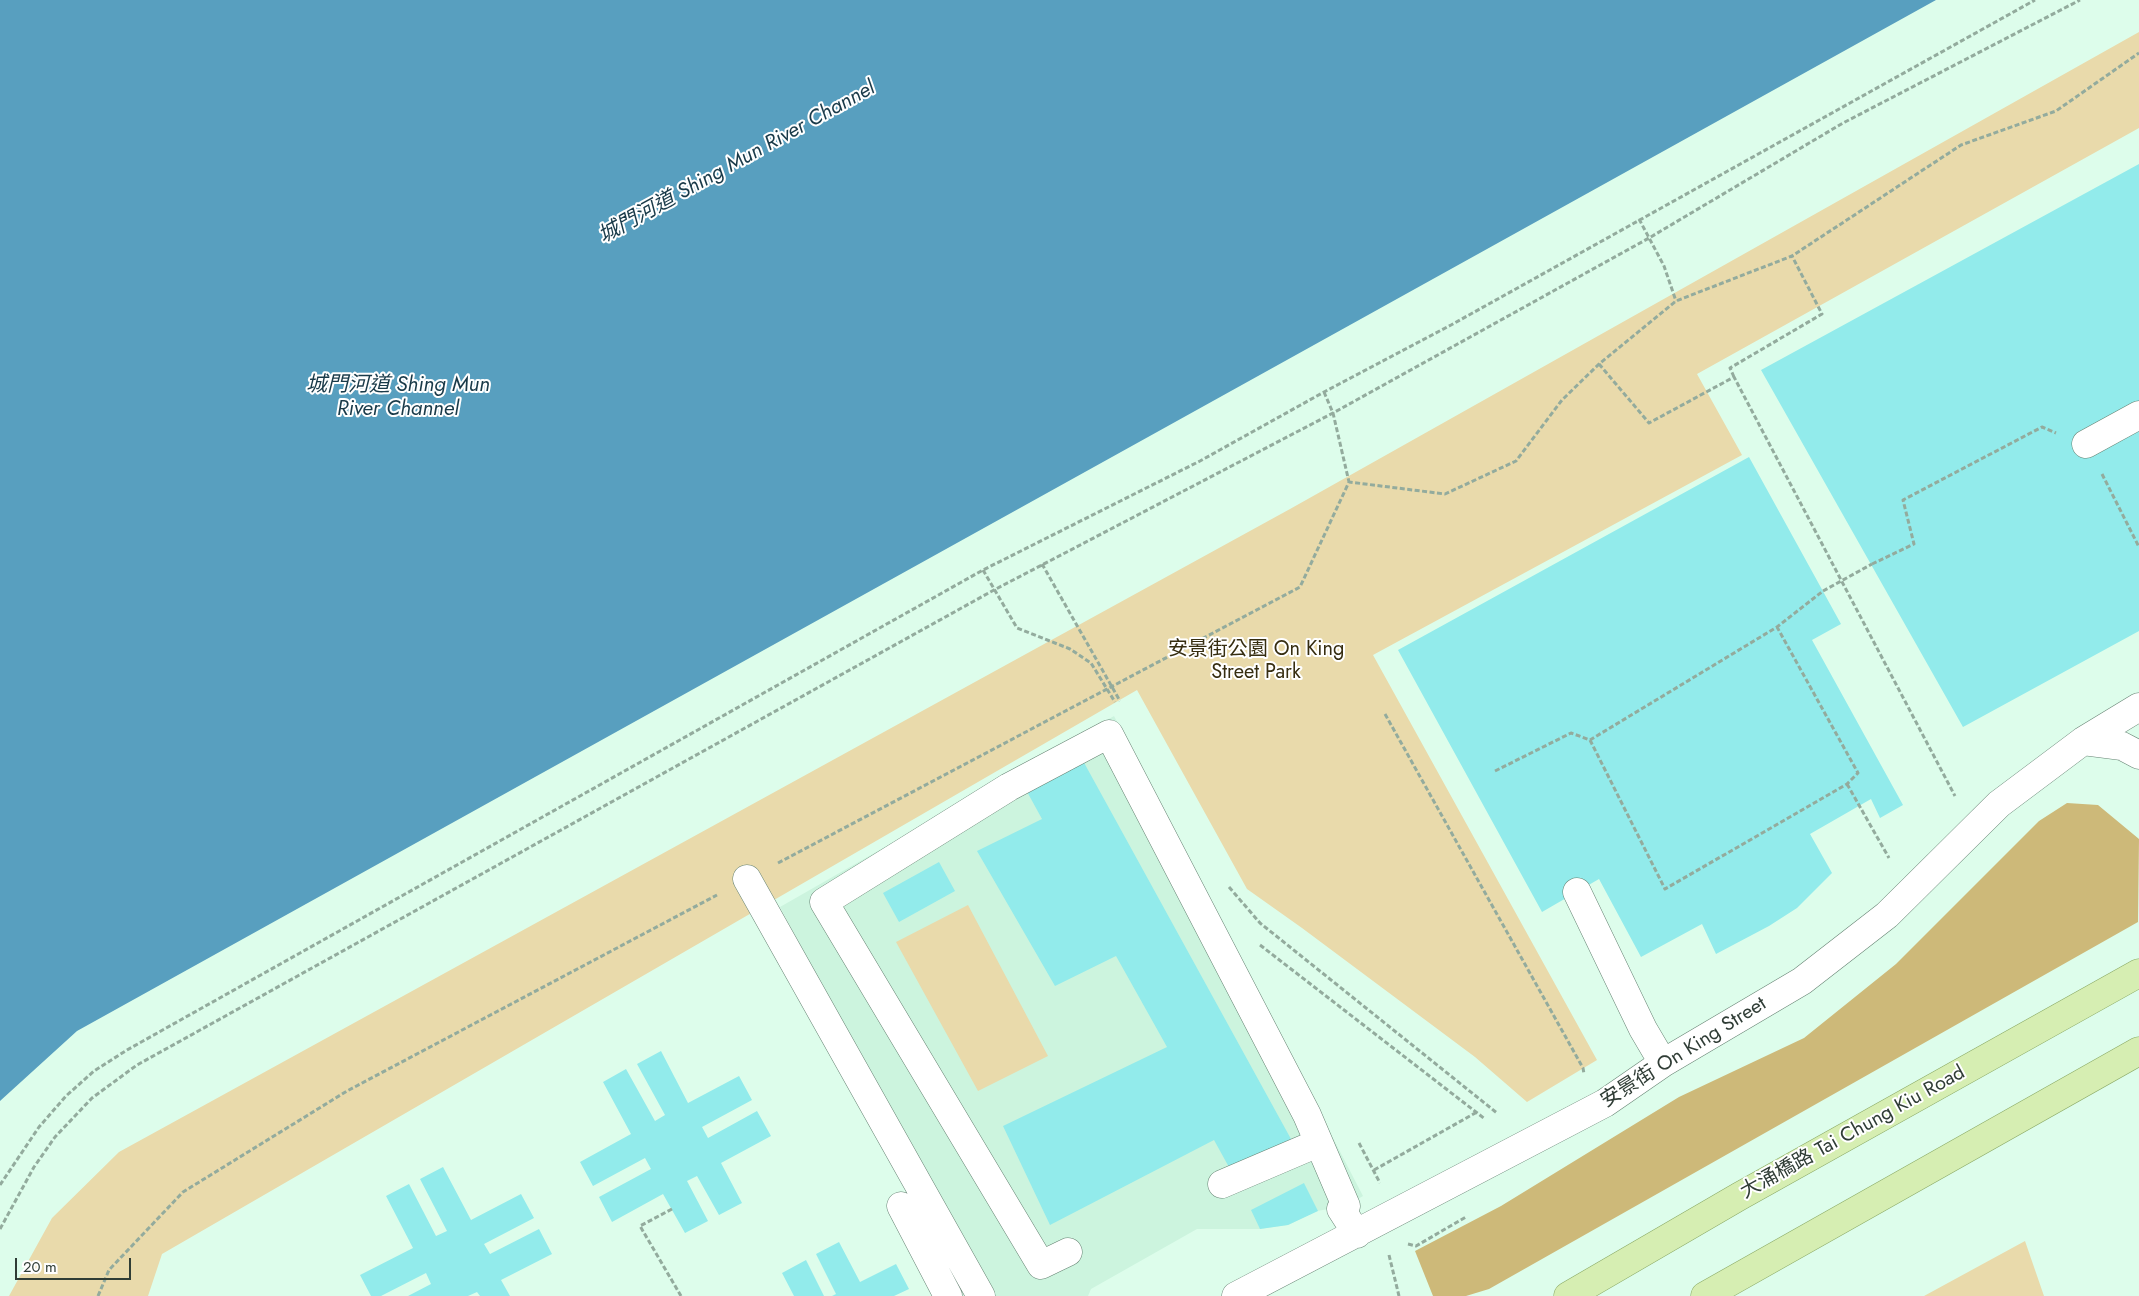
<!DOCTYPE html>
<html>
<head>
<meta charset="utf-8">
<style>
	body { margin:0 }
	#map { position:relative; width:2139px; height:1296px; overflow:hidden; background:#ddfdeb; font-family:Jost,sans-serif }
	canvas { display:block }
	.scale { position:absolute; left:15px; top:1258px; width:116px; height:22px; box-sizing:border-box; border:2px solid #303d36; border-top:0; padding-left:6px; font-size:15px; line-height:18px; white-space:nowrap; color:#303d36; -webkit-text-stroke:4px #fff; paint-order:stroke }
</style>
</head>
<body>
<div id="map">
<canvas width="2139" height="1296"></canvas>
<div class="scale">20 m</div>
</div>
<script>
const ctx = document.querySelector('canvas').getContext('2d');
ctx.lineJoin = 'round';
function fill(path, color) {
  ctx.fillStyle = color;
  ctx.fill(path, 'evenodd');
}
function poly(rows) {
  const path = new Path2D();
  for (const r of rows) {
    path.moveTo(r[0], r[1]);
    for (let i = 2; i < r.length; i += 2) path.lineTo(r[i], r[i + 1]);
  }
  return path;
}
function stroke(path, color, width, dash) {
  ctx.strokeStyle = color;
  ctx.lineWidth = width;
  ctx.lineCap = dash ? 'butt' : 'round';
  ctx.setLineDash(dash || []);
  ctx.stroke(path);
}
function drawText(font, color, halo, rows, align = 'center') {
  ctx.font = font + ' Jost,"Noto Sans TC",sans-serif';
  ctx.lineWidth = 4;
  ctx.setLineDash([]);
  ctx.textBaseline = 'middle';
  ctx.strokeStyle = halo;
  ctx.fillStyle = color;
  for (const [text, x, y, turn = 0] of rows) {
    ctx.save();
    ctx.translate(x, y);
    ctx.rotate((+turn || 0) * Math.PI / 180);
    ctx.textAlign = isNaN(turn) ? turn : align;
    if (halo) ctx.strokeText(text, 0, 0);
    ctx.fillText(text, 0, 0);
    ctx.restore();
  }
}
fill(poly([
	[1114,716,1363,1196,1346,1206,1317,1211,1288,1225,1260,1229,1197,1229,1091,1289,1088,1296,987,1296,780,907]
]), '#ccf4de');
fill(poly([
	[2139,32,2139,128,1697,374,1742,455,1373,655,1597,1060,1527,1102,1475,1057,1302,928,1247,889,1137,690,162,1254,148,1296,9,1296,52,1218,119,1152,1290,509],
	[968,905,1048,1056,978,1091,896,942],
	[2025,1241,2044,1296,1924,1296]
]), '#e9daab');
fill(poly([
	[2067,803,2098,805,2139,839,2138,922,1489,1289,1466,1296,1433,1296,1415,1251,1501,1206,1679,1097,1804,1038,1896,964,2039,821]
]), '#cdb979');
fill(poly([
	[0,0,1936,0,77,1031,0,1101]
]), '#589fbf');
fill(poly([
	[2139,164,2139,631,1963,727,1761,370],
	[1749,457,1841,624,1812,640,1903,805,1880,818,1871,799,1810,834,1832,873,1797,908,1769,926,1716,954,1702,924,1641,957,1599,879,1542,912,1398,650],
	[1082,759,1291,1139,1230,1169,1214,1140,1050,1225,1003,1126,1167,1047,1116,956,1055,986,977,851,1042,819,1025,788],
	[939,862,955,891,899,922,883,893],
	[661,1051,688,1103,739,1076,752,1100,702,1127,708,1138,757,1111,771,1136,721,1163,742,1203,719,1215,697,1176,687,1181,708,1221,685,1233,663,1194,612,1222,599,1197,651,1169,645,1158,593,1186,580,1162,631,1134,603,1082,626,1069,655,1121,665,1115,637,1064],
	[443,1167,471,1220,521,1194,534,1218,484,1244,490,1254,539,1229,552,1254,501,1280,510,1296,480,1296,477,1292,468,1296,408,1296,431,1284,426,1273,381,1296,371,1296,360,1275,413,1248,386,1196,409,1184,436,1236,447,1231,420,1179],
	[1304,1183,1318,1211,1288,1225,1260,1229,1251,1210],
	[839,1242,860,1282,896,1264,909,1289,894,1296,832,1296,836,1294,816,1254],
	[806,1260,824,1296,794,1296,782,1273]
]), '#92ebeb');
const minor = poly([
	[2086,444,2139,415],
	[2083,741,2122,746,2139,755],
	[747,879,981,1296],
	[1577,892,1643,1029,1663,1063],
	[1222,1184,1318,1143],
	[901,1206,948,1296],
	[1068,1252,1041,1265,824,902,1009,787,1109,734,1307,1115,1346,1206,1341,1209,1357,1234],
	[1236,1296,1605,1103,1663,1063,1802,981,1887,915,1999,804,2083,741,2139,707]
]);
const major = poly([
	[1568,1296,1740,1196,2139,973],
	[1705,1296,2139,1051]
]);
stroke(minor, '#668373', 29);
stroke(major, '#8aa965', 29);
stroke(poly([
	[1639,219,1664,266,1676,301],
	[1599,364,1649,423,1734,377,1955,796],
	[1734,377,1730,368,1822,314,1792,256],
	[1324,392,1333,413,1349,482],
	[2102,474,2139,547],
	[1042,564,1120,701],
	[1872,564,1914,544,1903,500,2042,427,2056,433],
	[983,570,1017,628,1070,649,1091,663,1115,702],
	[1385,714,1583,1068,1584,1074],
	[1590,740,1665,889,1847,784,1858,773,1777,627],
	[1495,771,1571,733,1590,740,1777,627,1823,591],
	[1847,784,1889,858],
	[778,863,1300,587,1349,482,1445,494,1516,461,1562,400,1599,364,1676,301,1792,256,1961,145,2056,111,2139,53],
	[1229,887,1260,923,1497,1113],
	[1260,945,1485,1119],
	[1359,1143,1380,1183],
	[1374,1170,1477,1112],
	[0,1185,39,1127,66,1096,94,1071,127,1050,983,570,1200,461,1324,392,1451,325,2035,0],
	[672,1209,640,1226,681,1296],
	[0,1229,34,1167,55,1137,92,1098,137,1065,994,590,1333,413,1649,238,1843,123,2080,0],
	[1408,1244,1416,1246,1466,1217],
	[1389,1255,1399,1296],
	[98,1296,109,1270,183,1192,347,1091,717,895]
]), '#93ab9d', 3, [5, 2.5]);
stroke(minor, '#fff', 28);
stroke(major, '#d6eeb2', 28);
stroke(poly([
	[1823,591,1872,564]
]), '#93ab9d', 3, [5, 2.5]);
drawText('20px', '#362d10', '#fff', [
	["安景街公園 On King",1256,650],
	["Street Park",1256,673]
]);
drawText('20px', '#303d36', '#fff', [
	["安景街 On King Street",1684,1053,-32],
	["大涌橋路 Tai Chung Kiu Road",1853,1133,-29]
]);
drawText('italic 21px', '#193a49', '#fff', [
	["城門河道 Shing Mun River Channel",737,163,-29],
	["城門河道 Shing Mun",398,386],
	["River Channel",398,410]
]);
</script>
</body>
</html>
